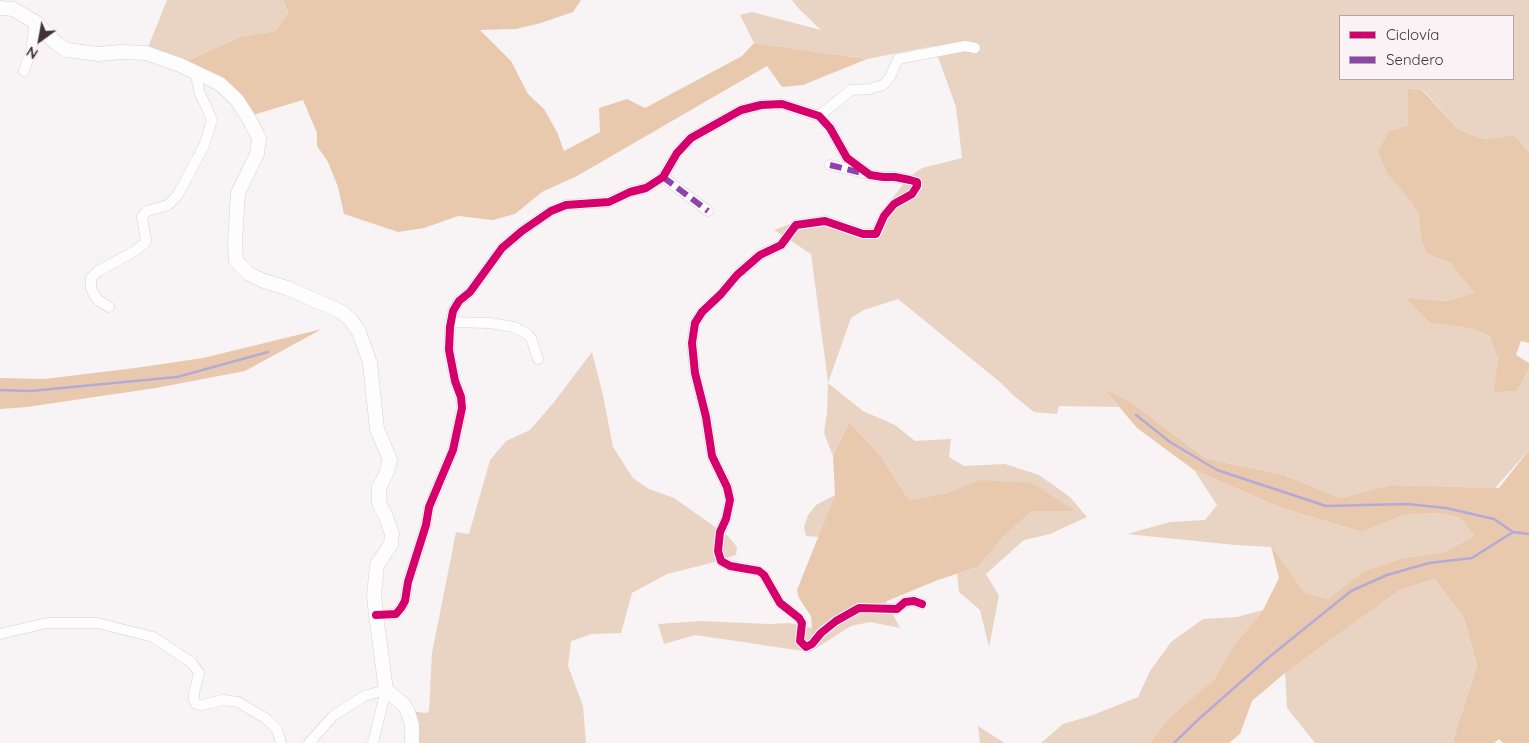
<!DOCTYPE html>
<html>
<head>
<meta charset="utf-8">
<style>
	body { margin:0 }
	#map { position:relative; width:1529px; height:743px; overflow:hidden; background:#f8f4f5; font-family:Quicksand,sans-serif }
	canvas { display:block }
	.legend { position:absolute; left:1339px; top:15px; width:175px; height:65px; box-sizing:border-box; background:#faf2f4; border:1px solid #b1a6a9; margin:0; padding:6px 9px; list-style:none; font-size:15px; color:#433338 }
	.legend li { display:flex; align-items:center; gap:10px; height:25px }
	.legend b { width:25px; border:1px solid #b1a6a9 }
	.north { position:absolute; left:15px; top:15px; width:50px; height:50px; -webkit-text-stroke:4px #faf2f4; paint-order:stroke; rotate:212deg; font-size:14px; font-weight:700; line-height:20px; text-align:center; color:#433338 }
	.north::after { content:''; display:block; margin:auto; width:18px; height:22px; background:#433338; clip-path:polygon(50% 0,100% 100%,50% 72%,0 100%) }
</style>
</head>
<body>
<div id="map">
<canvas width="1529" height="743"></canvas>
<ul class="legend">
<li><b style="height:6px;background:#d6006c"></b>Ciclovía</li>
<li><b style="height:6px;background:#8e44ad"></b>Sendero</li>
</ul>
<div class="north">N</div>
</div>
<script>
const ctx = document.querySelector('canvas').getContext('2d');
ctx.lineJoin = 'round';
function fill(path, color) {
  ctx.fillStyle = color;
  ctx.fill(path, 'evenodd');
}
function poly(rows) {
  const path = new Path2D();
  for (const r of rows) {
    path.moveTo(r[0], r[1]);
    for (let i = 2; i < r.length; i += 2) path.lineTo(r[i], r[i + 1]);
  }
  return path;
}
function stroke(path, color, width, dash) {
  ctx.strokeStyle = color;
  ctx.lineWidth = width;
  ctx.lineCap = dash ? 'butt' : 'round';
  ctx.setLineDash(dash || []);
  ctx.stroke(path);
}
fill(poly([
	[167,0,283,0,288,13,275,31,240,37,180,64,146,52],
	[792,0,1529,0,1529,152,1514,135,1484,139,1459,130,1423,90,1408,88,1409,199,1418,213,1421,240,1427,254,1450,263,1476,293,1446,301,1406,299,1430,323,1473,329,1491,338,1498,359,1517,391,1529,369,1529,450,1495,488,1390,485,1341,498,1284,475,1205,458,1131,402,1106,391,1119,407,1059,406,1057,414,1034,412,1014,396,1001,383,898,299,864,310,851,318,828,383,863,411,895,425,915,441,951,439,949,457,964,466,1005,464,1039,475,1070,497,1087,517,1050,534,1024,540,986,574,999,596,989,647,980,610,959,592,957,574,978,567,1002,538,1032,511,1074,511,979,480,947,493,909,500,880,455,849,422,833,456,824,433,827,412,828,382,811,254,774,230,798,221,855,226,864,229,877,228,880,214,909,177,922,168,962,158,956,107,934,46,867,59,754,43,740,15,752,12,821,30,799,9],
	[1340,16,1513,16,1513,79,1340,79],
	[592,352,603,395,613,447,633,478,649,489,674,498,728,536,737,547,736,555,707,564,667,574,632,593,621,633,592,634,571,641,568,666,583,706,586,743,416,743,409,711,426,713,429,711,432,653,456,532,469,534,490,460,506,441,530,430,554,402],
	[1194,470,1281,508,1362,532,1404,515,1440,513,1460,518,1474,536,1444,552,1403,558,1365,571,1328,599,1305,593,1271,547,1235,545,1127,534,1170,522,1205,520,1217,505],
	[835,495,819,537,806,536,804,527,808,515,816,505],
	[1435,579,1464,618,1477,666,1453,740,1455,743,1315,743,1287,708,1285,673,1400,590],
	[886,601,900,628,870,622,851,626,810,652,695,635,664,644,658,624,701,621,769,624,789,623,812,628,810,651,839,625],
	[1263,610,1234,645,1216,679,1168,719,1150,743,1041,743,1063,724,1093,715,1138,697,1150,671,1171,642,1203,619,1237,617],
	[978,726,1000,740,1005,743,980,743]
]), '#e9d4c3');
fill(poly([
	[283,0,581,0,573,12,541,23,516,29,480,30,511,61,528,94,544,109,557,132,564,151,600,132,599,108,627,99,645,108,742,56,754,43,867,59,803,85,782,87,767,66,577,176,542,192,515,214,493,220,458,216,424,228,398,232,344,214,338,187,328,162,317,146,317,133,303,100,253,115,180,64,240,37,275,31,288,13],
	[1408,88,1422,90,1459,130,1484,139,1514,135,1529,152,1529,343,1521,341,1516,355,1529,363,1529,369,1517,391,1494,392,1498,359,1490,337,1473,329,1430,323,1405,298,1446,301,1475,293,1450,263,1427,254,1421,240,1418,213,1409,199,1387,173,1378,151,1389,131,1408,126],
	[322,329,245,371,156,388,27,407,0,409,0,378,44,379,135,368,203,358],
	[1105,390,1131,402,1205,458,1284,475,1341,498,1390,485,1499,488,1529,450,1529,743,1503,743,1499,739,1494,743,1455,743,1453,740,1477,666,1464,618,1435,579,1400,590,1285,673,1252,701,1240,734,1229,743,1150,743,1168,719,1215,679,1234,645,1263,610,1279,578,1271,546,1305,593,1328,599,1364,571,1403,558,1444,552,1474,536,1460,518,1440,513,1404,515,1362,532,1281,508,1194,470,1137,428],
	[849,422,880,455,909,500,947,493,979,480,1032,483,1075,511,1032,511,1002,538,978,567,938,580,875,606,839,625,810,652,812,628,811,616,799,598,797,590,835,495,833,456]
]), '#e9c9ae');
stroke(poly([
	[0,390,30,391,177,377,268,352],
	[1136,415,1170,442,1217,470,1326,506,1407,504,1446,508,1494,519,1513,532],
	[1174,743,1200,718,1268,658,1351,591,1387,575,1429,563,1472,558,1513,532,1529,534]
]), '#b5aad6', 2.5);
const street = poly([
	[24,71,31,51,35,22],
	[819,116,851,90,870,89,883,85,890,77,898,59,965,46,975,48],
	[830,165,864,173],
	[663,177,708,211],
	[109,307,98,300,93,293,91,288,91,278,98,271,135,251,144,244,146,240,142,217,147,211,168,205,177,196,204,146,212,120,207,108,200,94,195,72],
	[450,322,490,323,514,327,527,334,531,338,538,359],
	[376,615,396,614,401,608,405,601,408,582,426,525,429,507,453,450,462,408,461,397,455,381,449,350,450,327,453,311,459,301,470,292,502,248,522,231,551,211,566,205,609,202,630,192,646,188,663,177,677,153,691,138,741,110,761,105,782,104,819,116,830,128,847,158,870,175,883,177,895,177,910,180,917,182,917,186,912,194,894,204,884,216,876,234,863,234,825,221,796,225,781,245,760,255,737,275,721,294,702,312,695,323,692,343,695,373,706,417,712,456,727,487,730,500,726,519,720,532,718,551,721,561,730,566,759,571,764,575,780,603,799,618,802,623,800,641,806,647,812,644,821,633,836,621,859,608,897,609,905,602,914,601,922,604],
	[0,634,47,623,97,623,153,637,192,663,199,673,194,693,194,700,196,704,201,705,223,700,238,702,265,718,277,729,281,743],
	[309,743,333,716,364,696,386,690,373,743]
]);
const secondary = poly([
	[0,8,13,9,25,16,35,22,56,43,67,50,98,54,122,52,146,53,180,65,220,84,237,100,249,119,259,138,257,154,238,193,235,242,236,261,249,274,264,281,287,288,342,312,351,320,359,332,370,363,377,429,390,460,387,472,379,488,379,503,386,517,392,534,391,544,377,565,374,595,376,615,386,690,404,705,408,712,412,725,412,743]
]);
stroke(street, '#d8cfd1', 11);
stroke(secondary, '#d8cfd1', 15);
stroke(street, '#fefdfe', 10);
stroke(secondary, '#fefdfe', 14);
stroke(poly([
	[830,165,862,173],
	[663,177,708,211]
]), '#8e44ad', 6, [12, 6]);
stroke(poly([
	[376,615,396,614,401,608,405,601,408,582,426,525,429,507,453,450,462,408,461,397,455,381,449,350,450,327,453,311,459,301,470,292,502,248,522,231,551,211,566,205,609,202,630,192,646,188,663,177,677,153,691,138,741,110,761,105,782,104,819,116,830,128,847,158,870,175,883,177,895,177,910,180,917,182,917,186,912,194,894,204,884,216,876,234,863,234,825,221,796,225,781,245,760,255,737,275,721,294,702,312,695,323,692,343,695,373,706,417,712,456,727,487,730,500,726,519,720,532,718,551,721,561,730,566,759,571,764,575,780,603,799,618,802,623,800,641,806,647,812,644,821,633,836,621,859,608,897,609,905,602,914,601,922,604]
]), '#d6006c', 8);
</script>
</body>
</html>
